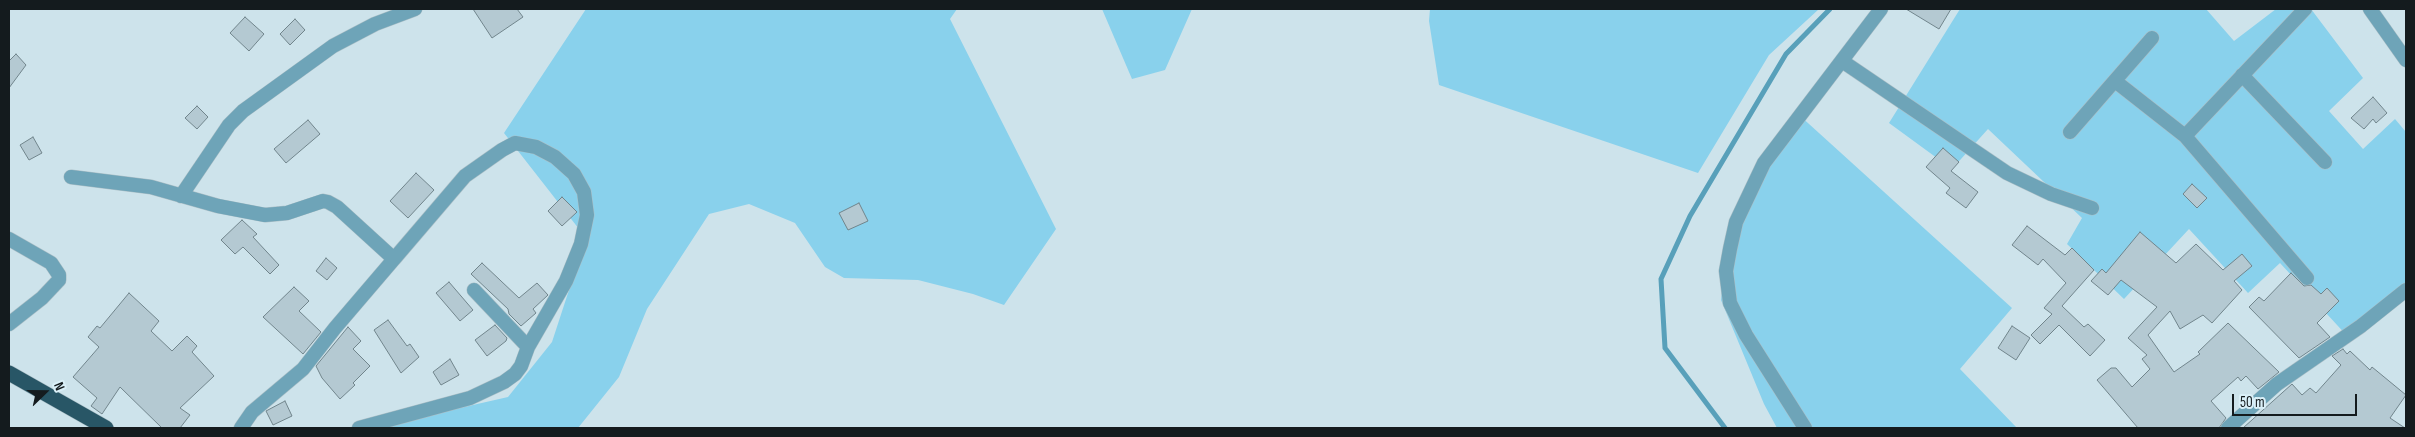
<!DOCTYPE html>
<html>
<head>
<meta charset="utf-8">
<style>
	body { margin:0 }
	#map { position:relative; width:2415px; height:437px; overflow:hidden; background:#cde3eb; font-family:"Sofia Sans Condensed",sans-serif }
	canvas { display:block }
	.frame { position:absolute; inset:0; border:10px solid #141b1e; pointer-events:none }
	.north { position:absolute; left:20px; top:367px; width:50px; height:50px; -webkit-text-stroke:4px #daf0f8; paint-order:stroke; rotate:68deg; font-size:14px; font-weight:700; line-height:20px; text-align:center; color:#141b1e }
	.north::after { content:''; display:block; margin:auto; width:18px; height:22px; background:#141b1e; clip-path:polygon(50% 0,100% 100%,50% 72%,0 100%) }
	.scale { position:absolute; left:2232px; top:394px; width:125px; height:22px; box-sizing:border-box; border:2px solid #141b1e; border-top:0; padding-left:6px; font-size:15px; line-height:18px; white-space:nowrap; color:#141b1e; -webkit-text-stroke:4px #daf0f8; paint-order:stroke }
</style>
</head>
<body>
<div id="map">
<canvas width="2415" height="437"></canvas>
<div class="frame"></div>
<div class="north">N</div>
<div class="scale">50 m</div>
</div>
<script>
const ctx = document.querySelector('canvas').getContext('2d');
ctx.lineJoin = 'round';
function fill(path, color) {
  ctx.fillStyle = color;
  ctx.fill(path, 'evenodd');
}
function poly(rows) {
  const path = new Path2D();
  for (const r of rows) {
    path.moveTo(r[0], r[1]);
    for (let i = 2; i < r.length; i += 2) path.lineTo(r[i], r[i + 1]);
  }
  return path;
}
function stroke(path, color, width, dash) {
  ctx.strokeStyle = color;
  ctx.lineWidth = width;
  ctx.lineCap = dash ? 'butt' : 'round';
  ctx.setLineDash(dash || []);
  ctx.stroke(path);
}
fill(poly([
	[586,9,957,9,950,19,1056,229,1004,305,973,294,918,280,844,278,825,267,795,223,749,204,709,214,647,309,619,377,578,428,372,428,508,397,552,342,586,238,504,133],
	[1102,9,1192,9,1165,70,1132,79],
	[1430,9,1819,9,1769,55,1698,173,1439,85,1429,21],
	[1960,9,2206,9,2234,41,2276,9,2311,9,2363,78,2329,111,2363,149,2395,119,2406,132,2406,295,2349,338,2280,263,2248,293,2189,229,2124,299,2067,244,2082,218,1988,129,1952,169,1889,123],
	[1798,114,2012,308,1960,369,2017,428,1777,428,1764,404,1721,300,1724,266,1734,217]
]), '#89d1ec');
stroke(poly([
	[1725,428,1665,348,1661,279,1690,216,1786,54,1830,9]
]), '#58a0ba', 5);
const building = poly([
	[473,9,517,9,523,17,492,38,473,9],
	[1906,9,1951,9,1939,29,1906,9],
	[245,17,264,34,249,51,230,33,245,17],
	[295,19,305,30,290,45,280,34,295,19],
	[16,54,26,65,9,88,9,61,16,54],
	[2373,97,2387,113,2376,123,2373,119,2364,129,2351,118,2373,97],
	[197,106,208,117,197,129,185,118,197,106],
	[308,120,320,134,286,163,274,149,308,120],
	[33,137,42,153,29,160,20,145,33,137],
	[1943,148,1959,162,1951,171,1978,192,1966,208,1946,193,1950,188,1926,167,1943,148],
	[416,173,434,190,408,218,390,201,416,173],
	[2192,184,2207,198,2197,208,2183,194,2192,184],
	[562,197,577,212,562,226,548,211,562,197],
	[859,203,868,221,848,230,839,213,859,203],
	[242,220,257,234,253,237,279,265,270,274,243,247,235,254,221,240,242,220],
	[2027,226,2065,255,2072,248,2094,270,2062,306,2084,327,2088,324,2105,340,2090,356,2059,325,2040,344,2031,335,2052,314,2044,308,2066,283,2043,259,2038,265,2012,245,2027,226],
	[2140,232,2176,263,2196,244,2223,270,2242,254,2252,266,2234,281,2242,290,2212,323,2203,315,2180,329,2170,311,2148,335,2174,372,2200,354,2198,352,2228,323,2279,372,2258,389,2246,376,2241,381,2238,377,2211,401,2226,418,2219,428,2138,428,2097,380,2111,368,2116,368,2132,387,2150,369,2142,359,2147,355,2128,338,2157,307,2121,280,2108,295,2091,281,2102,269,2106,273,2140,232],
	[326,258,337,268,327,280,316,271,326,258],
	[482,263,519,298,537,283,548,295,533,309,536,313,521,326,509,314,508,309,471,274,482,263],
	[2291,273,2304,286,2311,285,2321,294,2327,288,2339,301,2317,323,2330,337,2299,358,2249,307,2259,297,2264,301,2291,273],
	[449,282,473,310,460,321,436,293,449,282],
	[294,287,309,301,299,311,321,332,303,354,263,317,294,287],
	[129,293,159,321,151,331,172,351,187,336,197,346,192,352,214,376,180,408,190,415,180,428,162,428,120,387,102,414,91,406,97,398,73,377,99,347,88,337,97,326,100,328,129,293],
	[388,320,407,346,410,344,419,357,401,373,374,330,388,320],
	[495,325,507,338,506,341,487,356,475,340,495,325],
	[2012,326,2030,338,2016,360,1998,348,2012,326],
	[348,327,361,341,353,349,370,366,353,383,355,385,340,399,322,378,316,366,348,327],
	[2343,349,2347,354,2350,351,2370,370,2372,367,2406,395,2390,418,2405,428,2243,428,2292,384,2302,395,2310,388,2316,393,2341,365,2332,356,2343,349],
	[450,359,459,375,441,385,433,372,450,359],
	[285,401,292,416,273,425,266,411,285,401]
]);
fill(building, '#b4c9d2');
stroke(building, '#71858c', 1);
const street = poly([
	[2370,9,2406,60],
	[1842,61,2007,173,2051,194,2092,208],
	[2242,75,2325,162],
	[2115,81,2185,136,2307,278],
	[2070,132,2152,38],
	[2185,136,2305,9],
	[71,177,151,187,218,206,265,215,287,213,323,201,328,202,337,207,394,259,335,328,303,369,252,412,241,428],
	[181,196,229,125,243,111,333,46,375,24,415,9],
	[9,239,51,263,59,275,59,280,42,298,9,324],
	[394,259,465,176,502,150,515,143,536,147,555,157,574,174,584,192,587,215,581,244,566,281,528,347],
	[359,428,470,398,504,382,515,374,521,366,528,347,474,290],
	[1805,428,1746,335,1730,303,1726,271,1730,249,1736,222,1764,163,1881,9],
	[2228,428,2277,384,2361,326,2406,290]
]);
const highway = poly([
	[9,373,106,428]
]);
stroke(street, '#acbfc6', 15);
stroke(highway, '#acbfc6', 16);
stroke(street, '#6ea4b8', 14);
stroke(highway, '#285666', 15);
</script>
</body>
</html>
